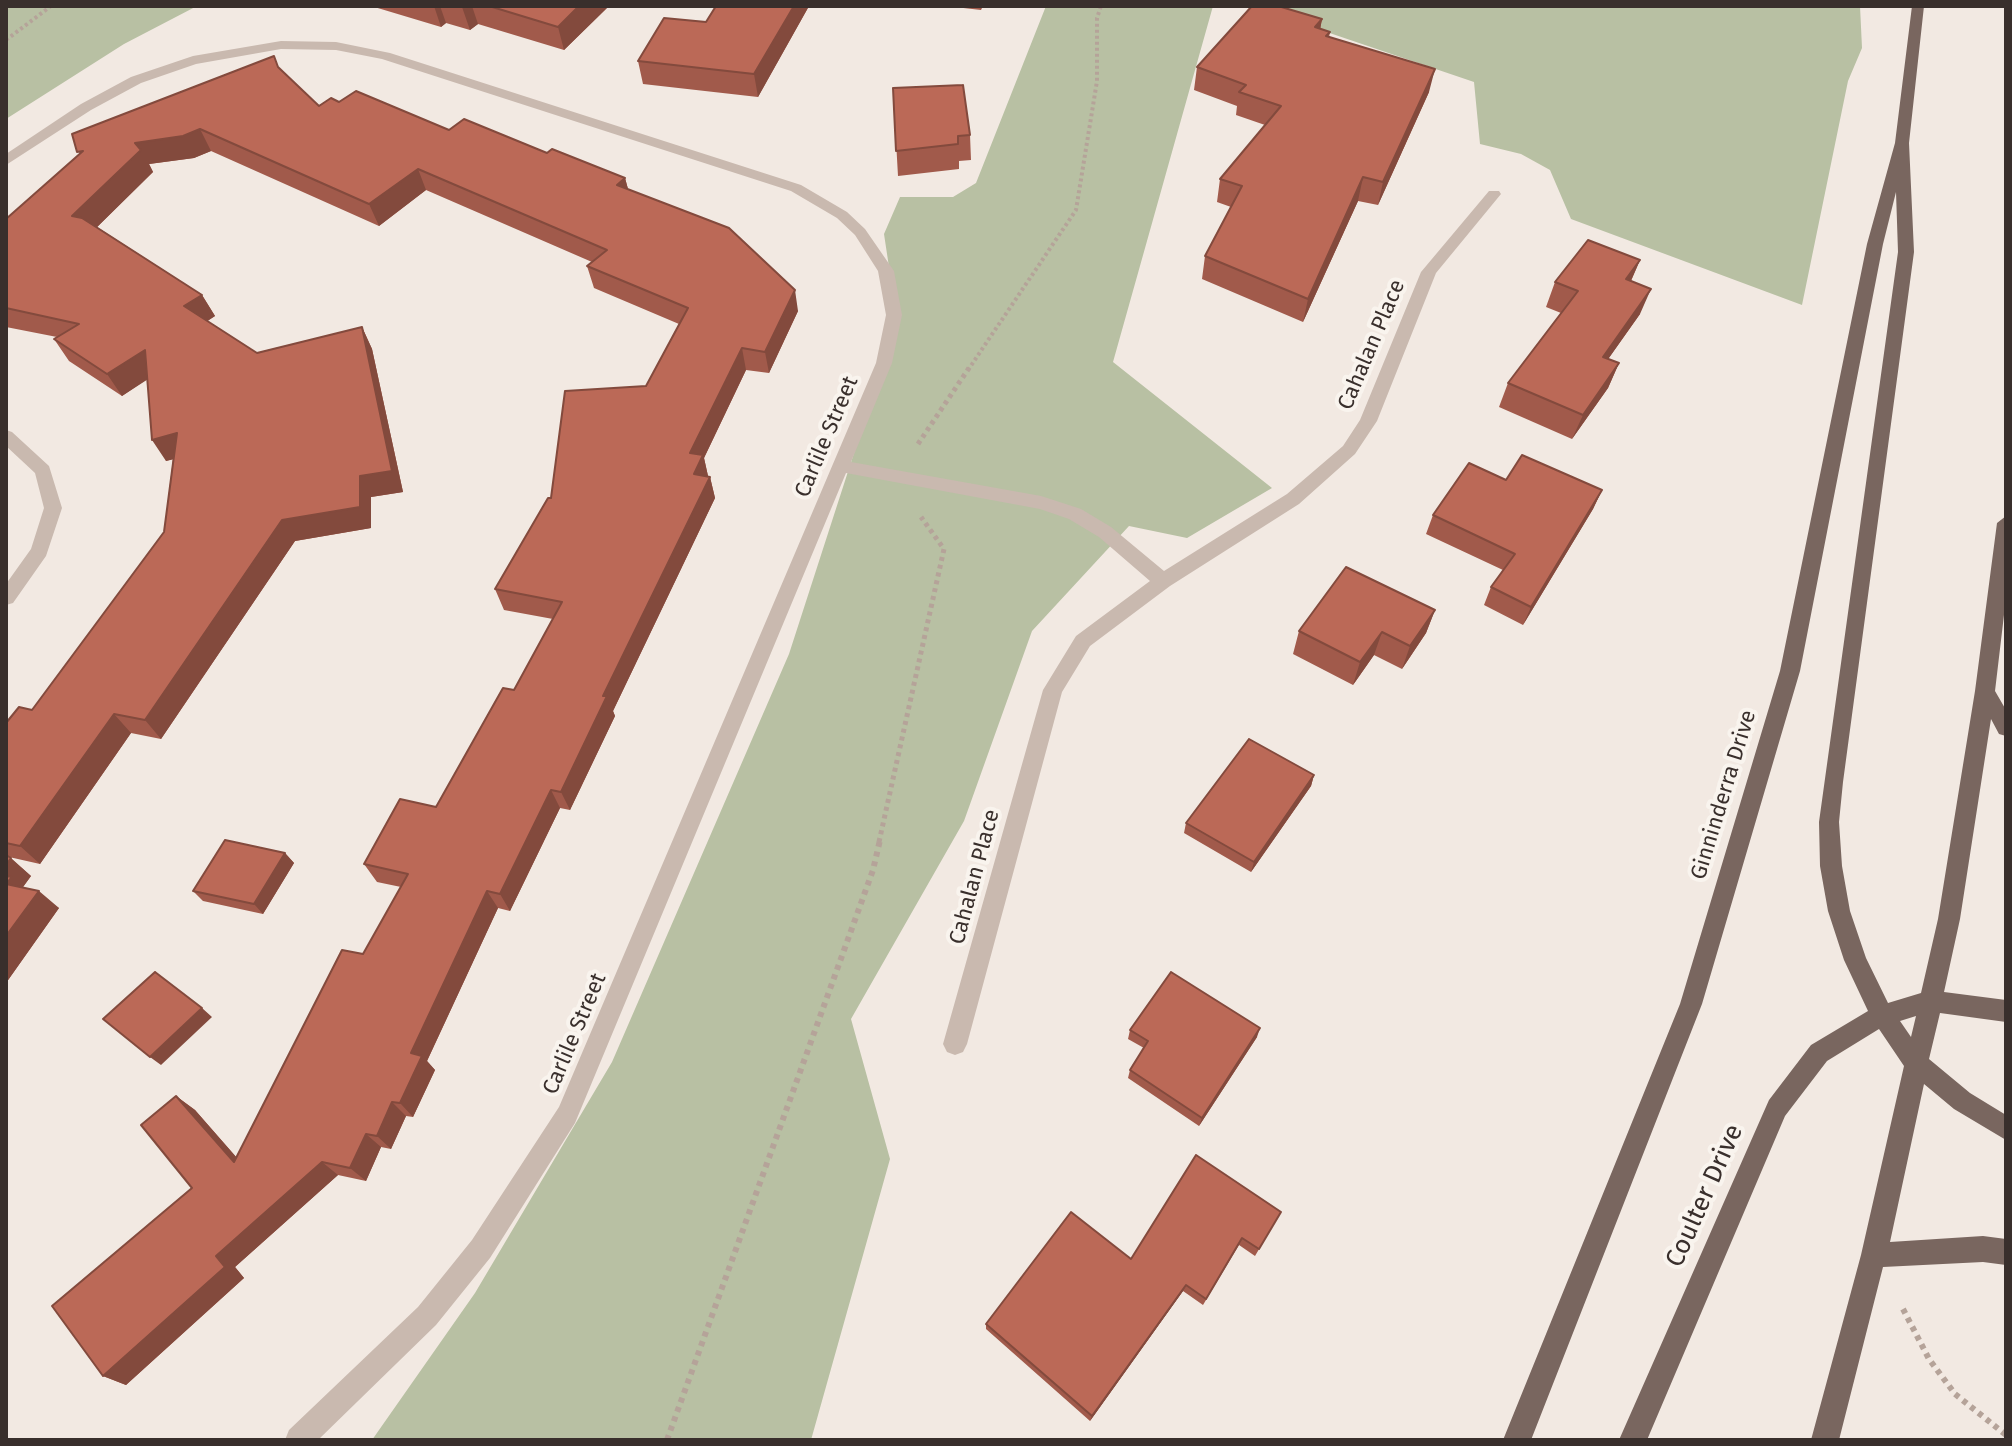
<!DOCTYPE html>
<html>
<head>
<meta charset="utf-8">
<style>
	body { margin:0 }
	#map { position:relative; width:2012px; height:1446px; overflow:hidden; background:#f2e9e2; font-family:"Fira Sans",sans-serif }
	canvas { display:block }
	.frame { position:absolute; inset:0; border:8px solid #392f2c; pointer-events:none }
</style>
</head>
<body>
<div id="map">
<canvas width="2012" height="1446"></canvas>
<div class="frame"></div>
</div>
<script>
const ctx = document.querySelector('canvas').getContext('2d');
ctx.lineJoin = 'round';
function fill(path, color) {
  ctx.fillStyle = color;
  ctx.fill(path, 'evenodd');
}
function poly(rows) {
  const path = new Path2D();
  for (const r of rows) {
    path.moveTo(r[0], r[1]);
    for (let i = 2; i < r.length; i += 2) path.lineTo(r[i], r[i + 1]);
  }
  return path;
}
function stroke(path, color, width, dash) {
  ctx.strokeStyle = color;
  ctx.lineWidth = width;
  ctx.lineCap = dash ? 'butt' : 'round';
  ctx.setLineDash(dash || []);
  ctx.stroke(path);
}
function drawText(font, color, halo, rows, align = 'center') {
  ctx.font = font + ' "Fira Sans",sans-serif';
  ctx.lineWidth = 8;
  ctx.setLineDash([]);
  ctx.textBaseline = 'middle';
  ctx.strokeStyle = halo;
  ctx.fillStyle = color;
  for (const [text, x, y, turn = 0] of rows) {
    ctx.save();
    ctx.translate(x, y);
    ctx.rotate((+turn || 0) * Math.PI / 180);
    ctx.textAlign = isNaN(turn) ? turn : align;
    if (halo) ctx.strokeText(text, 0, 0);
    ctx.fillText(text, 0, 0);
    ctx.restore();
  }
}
fill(poly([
	[6,6,197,6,124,44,6,119],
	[1046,6,1213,6,1113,362,1272,488,1187,538,1129,526,1032,631,964,821,851,1019,890,1159,811,1440,372,1440,475,1293,612,1062,789,654,897,320,884,234,900,197,953,197,976,183],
	[1250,6,1860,6,1862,48,1848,81,1802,305,1571,219,1550,170,1521,154,1480,144,1474,82]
]), '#b8c0a3');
stroke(poly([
	[6,40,51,6],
	[968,370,1076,210,1097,81,1097,18,1101,6]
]), '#b5a399', 4, [3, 3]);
stroke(poly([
	[918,444,969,368],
	[879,842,944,549,921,517]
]), '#b5a399', 5, [4, 4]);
stroke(poly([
	[1903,1309,1929,1359,1955,1394,2006,1435],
	[667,1440,873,870,880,840]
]), '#b5a399', 6, [5, 5]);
fill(poly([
	[281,41,336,42,390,53,801,185,847,212,865,229,894,271,902,315,892,363,851,462,1041,496,1081,509,1111,527,1164,571,1287,494,1343,446,1360,420,1421,272,1489,191,1499,191,1501,194,1436,273,1377,421,1355,454,1299,504,1170,586,1090,646,1062,692,967,1044,963,1052,955,1055,947,1052,943,1044,1043,690,1076,636,1150,581,1099,537,1069,519,1040,509,846,473,575,1123,490,1258,436,1325,318,1440,285,1440,289,1430,418,1307,472,1240,559,1107,876,363,886,315,878,271,855,235,837,218,791,191,382,59,336,50,281,49,196,64,141,83,91,110,6,165,6,154,81,104,131,77,193,56,281,41],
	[6,430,12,432,49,466,62,508,46,556,13,603,6,605,6,584,31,549,44,508,35,473,6,446,6,430]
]), '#c9b9af');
fill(poly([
	[1912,6,1924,6,1909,143,1914,252,1843,782,1839,822,1842,866,1850,911,1866,958,1888,1003,1921,993,1938,919,1975,691,1997,523,2006,516,2006,598,1995,691,2006,710,2006,736,1999,734,1991,719,1960,919,1944,992,2006,1000,2006,1022,1940,1013,1929,1059,1970,1093,2006,1115,2006,1140,1954,1109,1924,1084,1890,1242,1983,1236,2006,1239,2006,1265,1983,1262,1883,1267,1839,1440,1811,1440,1861,1255,1904,1066,1879,1029,1827,1061,1785,1116,1647,1440,1619,1440,1769,1100,1811,1045,1868,1011,1844,960,1828,911,1820,866,1819,822,1898,252,1896,192,1883,244,1800,671,1702,1004,1531,1440,1503,1440,1680,1004,1780,671,1867,244,1895,143,1912,6],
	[1916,1016,1911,1037,1900,1021,1916,1016]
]), '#79665f');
fill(poly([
	[371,6,609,6,564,50,478,24,470,30,446,23,441,27],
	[809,6,758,97,643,84,638,61,706,22],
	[946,6,983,6,981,10],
	[1322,19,1320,29,1330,32,1329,37,1429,92,1378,205,1358,201,1303,322,1202,279,1205,256,1231,207,1217,202,1220,179,1265,125,1236,115,1237,106,1194,90,1197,67],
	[279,68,319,106,339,102,449,130,547,153,625,178,628,189,798,311,769,373,746,370,704,458,708,476,710,477,715,498,613,711,615,716,570,810,560,808,510,911,498,908,427,1061,435,1070,413,1117,406,1116,391,1149,381,1147,366,1181,338,1175,235,1267,244,1278,126,1385,103,1376,192,1188,176,1096,195,1110,236,1157,363,954,401,887,377,882,364,864,436,807,514,690,553,619,504,610,495,589,551,498,646,386,679,324,594,288,587,266,592,262,426,190,379,226,211,151,194,158,149,164,153,172,97,227,202,295,215,316,207,321,257,353,362,327,372,349,403,492,371,497,371,528,295,541,161,739,131,733,40,864,9,857,31,876,23,887,59,908,6,983,6,723,32,710,164,532,173,459,166,461,147,379,122,396,69,361,54,339,57,337,6,327,6,219],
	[893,88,970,135,971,160,959,161,959,169,898,176],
	[1640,260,1631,281,1640,314,1608,359,1619,363,1608,388,1572,439,1499,407,1508,383,1561,313,1546,307,1555,282],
	[1506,480,1602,490,1593,509,1523,625,1484,605,1491,587,1503,570,1426,534,1433,515],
	[1435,610,1426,633,1402,669,1374,655,1353,685,1293,654,1299,631],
	[1314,775,1311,786,1251,872,1184,833,1186,823],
	[285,853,294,863,263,914,203,901,193,891],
	[1130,1030,1257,1037,1199,1126,1128,1078,1130,1070,1144,1048,1128,1039],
	[1281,1212,1255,1256,1239,1245,1203,1305,1183,1291,1090,1421,986,1329,986,1324]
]), '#a15a4b');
fill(poly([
	[434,6,440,6,446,23,441,27],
	[463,6,472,6,478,24,470,30,462,7],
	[579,6,609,6,564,50,558,27],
	[794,6,809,6,758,97,754,74],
	[1322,19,1318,41,1315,27],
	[1435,69,1429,92,1378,205,1383,182],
	[200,129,211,151,194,158,149,164,153,172,86,238,72,216,135,143],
	[418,169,426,190,379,226,369,204],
	[1363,177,1358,201,1303,322,1308,299],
	[625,178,631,200,617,185],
	[1640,260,1629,285,1626,279],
	[1651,289,1640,314,1592,382,1603,357],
	[795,290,798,311,769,373,765,352],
	[202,295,215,316,197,328,184,306],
	[362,327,372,349,403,492,371,497,371,528,295,541,161,739,145,720],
	[742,348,746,370,704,458,708,476,700,495,690,453],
	[145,350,159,372,122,396,107,374],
	[1619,363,1608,388,1572,439,1583,415],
	[177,433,191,455,166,461,152,440],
	[710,477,715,498,613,711,615,716,570,810,561,792,603,696],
	[1602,490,1593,509,1523,625,1531,607],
	[1435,610,1426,633,1402,669,1410,646],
	[1382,632,1374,655,1353,685,1360,662],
	[114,714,131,733,40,864,20,846],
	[1314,775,1311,786,1251,872,1254,862],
	[551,790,560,808,510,911,500,894],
	[285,853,294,863,263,914,254,904],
	[11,858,31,876,23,887,6,884,6,865],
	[39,891,59,908,6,983,6,936],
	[487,891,498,908,427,1061,435,1070,413,1117,400,1103,411,1053],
	[202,1008,212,1017,161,1065,150,1057],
	[1260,1028,1257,1037,1199,1126,1202,1118],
	[176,1096,195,1110,252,1175,234,1162],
	[392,1102,406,1116,391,1149,377,1136],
	[366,1134,381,1147,366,1181,350,1168],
	[322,1162,338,1175,235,1267,244,1278,126,1385,103,1376,216,1256],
	[1186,1285,1183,1291,1090,1421,1092,1416]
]), '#834a3d');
const building = poly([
	[489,6,579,6,558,27,489,6],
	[716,6,794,6,754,74,638,61,664,18,706,22,716,6],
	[1252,6,1278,6,1322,19,1315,27,1330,32,1326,36,1435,69,1383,182,1363,177,1308,299,1205,256,1242,186,1220,179,1281,106,1239,92,1246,85,1197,67,1252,6],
	[274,56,278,67,319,106,331,98,339,102,356,91,449,130,464,119,547,153,552,149,625,178,617,185,729,228,795,290,765,352,742,348,690,453,703,455,694,474,710,477,603,696,607,696,561,792,551,790,500,894,487,891,411,1053,422,1056,400,1103,392,1102,377,1136,366,1134,350,1168,322,1162,216,1256,225,1267,103,1376,52,1306,192,1188,141,1125,176,1096,234,1162,342,950,363,954,408,874,364,864,400,799,436,807,503,688,514,690,562,602,495,589,548,498,551,498,565,391,646,386,688,308,587,266,607,250,418,169,369,204,200,129,183,136,135,143,141,150,72,216,82,218,202,295,184,306,257,353,362,327,392,471,360,476,360,507,282,520,145,720,114,714,20,846,6,843,6,723,19,707,32,710,164,532,177,433,152,440,145,350,107,374,54,339,79,324,6,308,6,219,83,151,77,152,72,134,274,56],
	[963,85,970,135,958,136,958,144,896,151,893,88,963,85],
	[1588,240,1640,260,1626,279,1651,289,1603,357,1619,363,1583,415,1508,383,1578,291,1555,282,1588,240],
	[1522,455,1602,490,1531,607,1491,587,1515,554,1433,515,1469,463,1506,480,1522,455],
	[1346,567,1435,610,1410,646,1382,632,1360,662,1299,631,1346,567],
	[1249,739,1314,775,1254,862,1186,823,1249,739],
	[225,840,285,853,254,904,193,891,225,840],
	[6,855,11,858,6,865,6,855],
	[6,876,12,877,6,884,39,891,6,936,6,876],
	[155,972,202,1008,150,1057,103,1019,155,972],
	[1171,972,1260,1028,1202,1118,1130,1070,1148,1041,1130,1030,1171,972],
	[1196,1155,1281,1212,1259,1249,1242,1238,1206,1299,1186,1285,1092,1416,986,1324,1071,1212,1131,1259,1196,1155]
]);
fill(building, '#bb6957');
stroke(building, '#834a3d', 2);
drawText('22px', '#392f2c', '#f9f4ee', [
	["Cahalan Place",1372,345,-67],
	["Carlile Street",827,437,-67],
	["Ginninderra Drive",1724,795,-73],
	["Cahalan Place",975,877,-75],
	["Carlile Street",575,1034,-67]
]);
drawText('26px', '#392f2c', '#f9f4ee', [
	["Coulter Drive",1705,1196,-66]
]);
</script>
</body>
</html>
